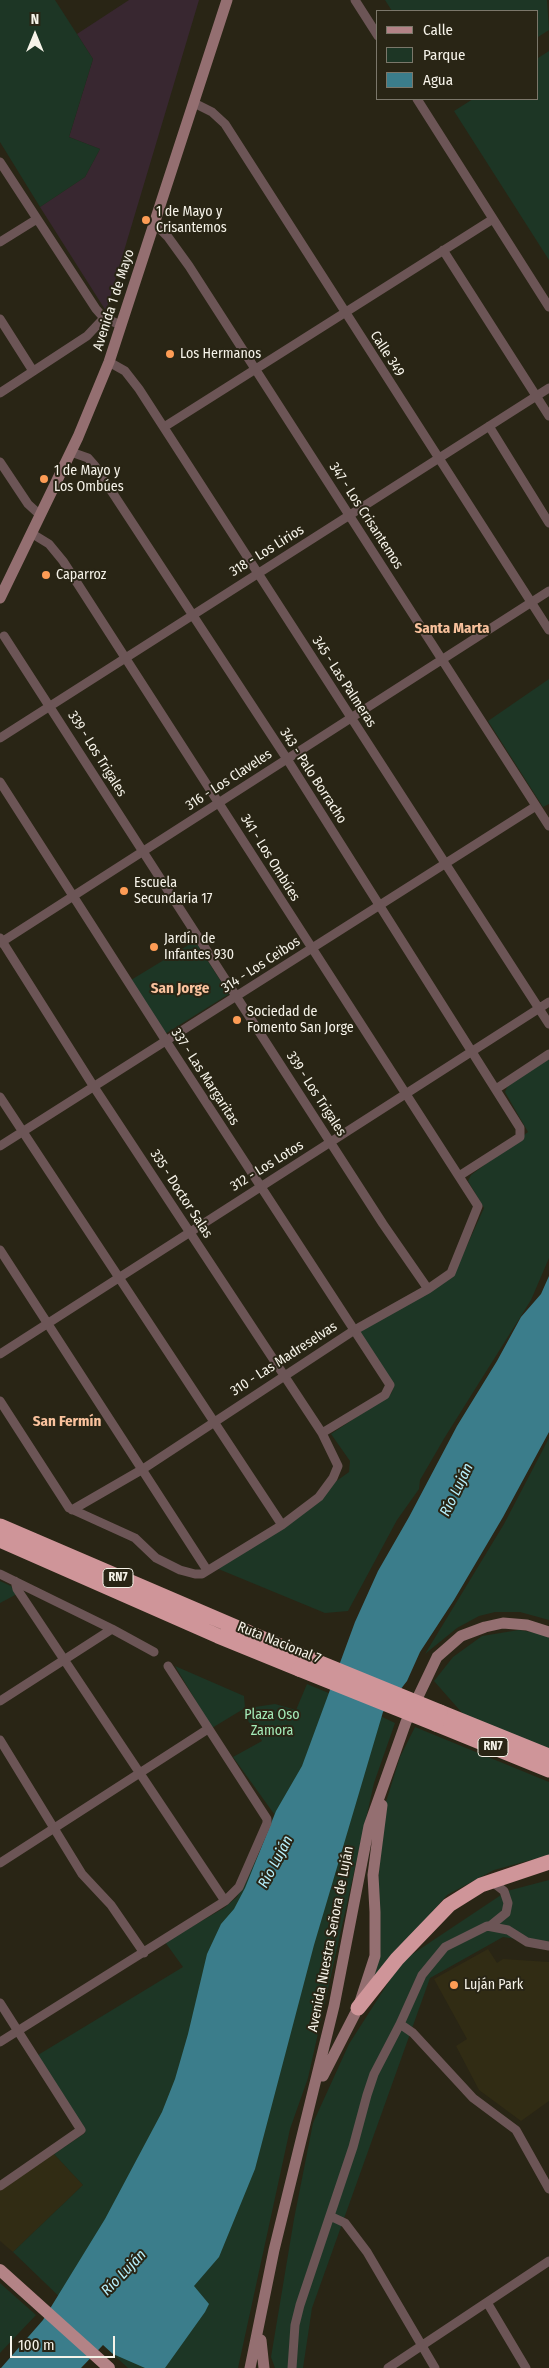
<!DOCTYPE html>
<html>
<head>
<meta charset="utf-8">
<style>
	body { margin:0 }
	#map { position:relative; width:549px; height:2368px; overflow:hidden; background:#292515; font-family:"Fira Sans Condensed",sans-serif }
	canvas { display:block }
	.legend { position:absolute; left:376px; top:10px; width:162px; height:90px; box-sizing:border-box; background:#292515; border:1px solid #7b776a; margin:0; padding:6px 9px; list-style:none; font-size:15px; color:#f6f3e9 }
	.legend li { display:flex; align-items:center; gap:10px; height:25px }
	.legend b { width:25px; border:1px solid #7b776a }
	.north { position:absolute; left:10px; top:10px; width:50px; height:50px; -webkit-text-stroke:4px #292515; paint-order:stroke; rotate:0deg; font-size:14px; font-weight:700; line-height:20px; text-align:center; color:#f6f3e9 }
	.north::after { content:''; display:block; margin:auto; width:18px; height:22px; background:#f6f3e9; clip-path:polygon(50% 0,100% 100%,50% 72%,0 100%) }
	.scale { position:absolute; left:10px; top:2336px; width:105px; height:22px; box-sizing:border-box; border:2px solid #f6f3e9; border-top:0; padding-left:6px; font-size:15px; line-height:18px; white-space:nowrap; color:#f6f3e9; -webkit-text-stroke:4px #292515; paint-order:stroke }
</style>
</head>
<body>
<div id="map">
<canvas width="549" height="2368"></canvas>
<ul class="legend">
<li><b style="height:6px;background:#b38386"></b>Calle</li>
<li><b style="height:14px;background:#1d3625"></b>Parque</li>
<li><b style="height:14px;background:#3b7d8b"></b>Agua</li>
</ul>
<div class="north">N</div>
<div class="scale">100 m</div>
</div>
<script>
const ctx = document.querySelector('canvas').getContext('2d');
ctx.lineJoin = 'round';
function fill(path, color) {
  ctx.fillStyle = color;
  ctx.fill(path, 'evenodd');
}
function poly(rows) {
  const path = new Path2D();
  for (const r of rows) {
    path.moveTo(r[0], r[1]);
    for (let i = 2; i < r.length; i += 2) path.lineTo(r[i], r[i + 1]);
  }
  return path;
}
function stroke(path, color, width, dash) {
  ctx.strokeStyle = color;
  ctx.lineWidth = width;
  ctx.lineCap = dash ? 'butt' : 'round';
  ctx.setLineDash(dash || []);
  ctx.stroke(path);
}
function drawText(font, color, halo, rows, align = 'center') {
  ctx.font = font + ' "Fira Sans Condensed",sans-serif';
  ctx.lineWidth = 4;
  ctx.setLineDash([]);
  ctx.textBaseline = 'middle';
  ctx.strokeStyle = halo;
  ctx.fillStyle = color;
  for (const [text, x, y, turn = 0] of rows) {
    ctx.save();
    ctx.translate(x, y);
    ctx.rotate((+turn || 0) * Math.PI / 180);
    ctx.textAlign = isNaN(turn) ? turn : align;
    if (halo) ctx.strokeText(text, 0, 0);
    ctx.fillText(text, 0, 0);
    ctx.restore();
  }
}
fill(poly([
	[129,0,199,0,106,311,40,207,85,177,100,149,69,137,93,59,77,34]
]), '#382730');
fill(poly([
	[488,1949,497,1963,503,1959,549,1962,549,2101,521,2121,479,2090,456,2046,467,2039,434,1979],
	[54,2154,83,2185,13,2252,0,2241,0,2189]
]), '#312c14');
fill(poly([
	[0,0,55,0,93,59,69,137,100,149,85,177,40,207,0,142],
	[385,0,547,0,549,30,538,37,538,11,392,11],
	[549,51,549,260,454,111,473,99,538,99,538,58],
	[549,679,549,804,543,807,488,721],
	[195,941,229,994,165,1034,131,980],
	[549,1059,549,1258,531,1300,445,1437,420,1480,419,1489,397,1520,348,1611,325,1613,216,1568,349,1472,350,1461,331,1434,391,1394,394,1386,359,1332,459,1263,484,1208,468,1181,471,1175,528,1132,505,1092,508,1085],
	[549,1438,549,1620,520,1612,495,1612,479,1616,457,1628,425,1654,504,1524],
	[0,1581,11,1586,17,1594,0,1603],
	[519,1630,549,1635,549,1752,463,1714,434,1681,453,1657,482,1636],
	[175,1666,244,1696,245,1708,212,1728],
	[307,1684,343,1699,187,2074,72,2309,13,2252,83,2185,54,2154,85,2133,38,2055,183,1967,165,1942,224,1908,237,1897,277,1818,233,1757,262,1741,242,1712,248,1708,275,1704,296,1710],
	[378,1715,395,1723,374,1783,308,2078,290,2129,238,2368,128,2368,105,2347,134,2323],
	[415,1727,549,1782,549,1855,494,1870,447,1895,369,1985,385,1805,400,1757],
	[549,1880,549,1944,503,1937,430,1978,312,2308,303,2368,275,2368,271,2357,294,2219,313,2123,349,2044,402,1961,507,1891],
	[0,2283,36,2315,0,2353]
]), '#1d3625');
fill(poly([
	[549,1276,549,1432,503,1517,454,1600,420,1652,407,1681,383,1712,314,1945,255,2169,219,2257,194,2286,209,2304,205,2312,165,2368,145,2368,113,2354,103,2345,81,2368,1,2368,43,2320,105,2219,162,2112,175,2079,188,2034,207,1954,221,1924,234,1909,245,1888,276,1811,302,1766,355,1622,378,1571,409,1517,457,1426,497,1361,521,1317,541,1294]
]), '#3b7d8b');
stroke(poly([
	[355,0,378,36],
	[417,99,549,307],
	[194,103,212,112,225,124,549,630],
	[0,162,96,309,104,318,121,325],
	[155,224,168,237,189,266,549,826],
	[0,242,37,219],
	[443,250,549,416],
	[0,319,33,371],
	[109,362,125,371,139,389,549,1024],
	[0,393,87,336,104,318],
	[489,426,549,523],
	[164,427,493,219],
	[71,452,88,458,95,466,287,759,520,1128,520,1137,459,1176],
	[0,462,28,504,40,515],
	[31,533,49,544,63,561,478,1206,451,1273,428,1289,353,1331,143,1469,72,1510],
	[4,636,383,1224,428,1289],
	[0,738,549,388],
	[0,782,166,1041,390,1385,385,1395,322,1433],
	[0,938,94,1087,322,1433,338,1466,333,1478,319,1497,282,1525,202,1574,195,1574,180,1570,156,1558,135,1538,69,1508,0,1401],
	[0,943,549,591],
	[496,1089,549,1054],
	[0,1097,282,1525],
	[0,1146,536,806],
	[0,1250,207,1570],
	[0,1354,549,1002],
	[0,1574,112,1629,154,1652],
	[15,1581,17,1589,225,1901],
	[0,1701,112,1629],
	[0,1740,82,1874,111,1905,144,1953],
	[0,1863,208,1729],
	[488,1882,495,1884,504,1891,508,1903,506,1913,490,1926],
	[0,2003,81,2130,0,2186],
	[400,2024,413,2033,473,2098,516,2130,549,2189],
	[0,2042,225,1901,239,1887,267,1823,267,1819,168,1666],
	[330,2216,345,2223,367,2252,435,2368],
	[488,2304,526,2368],
	[292,2368,295,2325,300,2305,353,2147,367,2095,374,2074,400,2024,422,1975,445,1947,487,1926,508,1930,527,1942,549,1946],
	[388,2368,549,2261]
]), '#6c5556', 9);
stroke(poly([
	[0,598,78,437,109,362,227,0],
	[323,2076,358,2008,375,1956,375,1912,373,1875,382,1805],
	[261,2340,264,2368],
	[250,2368,274,2250,334,2006,369,1826,406,1722,437,1657,461,1636,485,1627,503,1623,527,1625,549,1632]
]), '#946f71', 11);
stroke(poly([
	[0,2270,109,2368]
]), '#b38386', 12);
stroke(poly([
	[0,1526,303,1656],
	[0,1540,218,1636,299,1669],
	[440,1712,549,1756],
	[436,1724,549,1770],
	[358,2008,397,1959,449,1905,481,1885,549,1862]
]), '#cf9599', 15);
stroke(poly([
	[303,1656,440,1712],
	[299,1669,436,1724]
]), '#cf9599', 15);
for (const [x, y, r, color] of [
	[146,220,5,"#fd9c55"],
	[170,354,5,"#fd9c55"],
	[44,479,5,"#fd9c55"],
	[46,575,5,"#fd9c55"],
	[124,891,5,"#fd9c55"],
	[154,947,5,"#fd9c55"],
	[237,1020,5,"#fd9c55"],
	[454,1985,5,"#fd9c55"]
]) {
  const dot = new Path2D();
  dot.arc(x, y, r, 0, 2 * Math.PI);
  ctx.fillStyle = color;
  ctx.fill(dot);
  stroke(dot, '#292515', 2);
}
for (const [x, y, w] of [
	[118,1578,30],
	[493,1747,30]
]) {
  const box = new Path2D();
  box.roundRect(x - w / 2, y - 9.5, w, 19, 4);
  ctx.fillStyle = '#292515';
  ctx.fill(box);
  stroke(box, '#f6f3e9', 1);
}
drawText('bold 12px', '#f6f3e9', null, [
	["RN7",118,1578],
	["RN7",493,1747]
]);
drawText('14px', '#f6f3e9', '#292515', [
	["1 de Mayo y",156,212],
	["Crisantemos",156,228],
	["Los Hermanos",180,354],
	["1 de Mayo y",54,471],
	["Los Ombúes",54,487],
	["Caparroz",56,575],
	["Escuela",134,883],
	["Secundaria 17",134,899],
	["Jardín de",164,939],
	["Infantes 930",164,955],
	["Sociedad de",247,1012],
	["Fomento San Jorge",247,1028],
	["Luján Park",464,1985]
], 'left');
drawText('14px', '#f6f3e9', '#292515', [
	["Avenida 1 de Mayo",114,300,-72],
	["Calle 349",387,354,57],
	["347 - Los Crisantemos",366,516,57],
	["318 - Los Lirios",267,551,-32],
	["345 - Las Palmeras",344,682,57],
	["339 - Los Trigales",97,754,58],
	["343 - Palo Borracho",313,776,57],
	["316 - Los Claveles",229,780,-33],
	["341 - Los Ombúes",270,858,58],
	["314 - Los Ceibos",261,965,-33],
	["337 - Las Margaritas",205,1077,57],
	["339 - Los Trigales",316,1094,57],
	["312 - Los Lotos",267,1166,-32],
	["335 - Doctor Salas",181,1194,57],
	["310 - Las Madreselvas",284,1359,-33],
	["Ruta Nacional 7",279,1643,22],
	["Avenida Nuestra Señora de Luján",331,1939,-79]
]);
drawText('14px', '#a4ebb8', '#292515', [
	["Plaza Oso",272,1715],
	["Zamora",272,1731]
]);
drawText('bold 15px', '#f9c29d', '#292515', [
	["Santa Marta",452,629],
	["San Jorge",180,989],
	["San Fermín",67,1422]
]);
drawText('italic 15px', '#b7f0fd', '#292515', [
	["Río Luján",457,1490,-64],
	["Río Luján",276,1862,-62],
	["Río Luján",124,2273,-46]
]);
</script>
</body>
</html>
